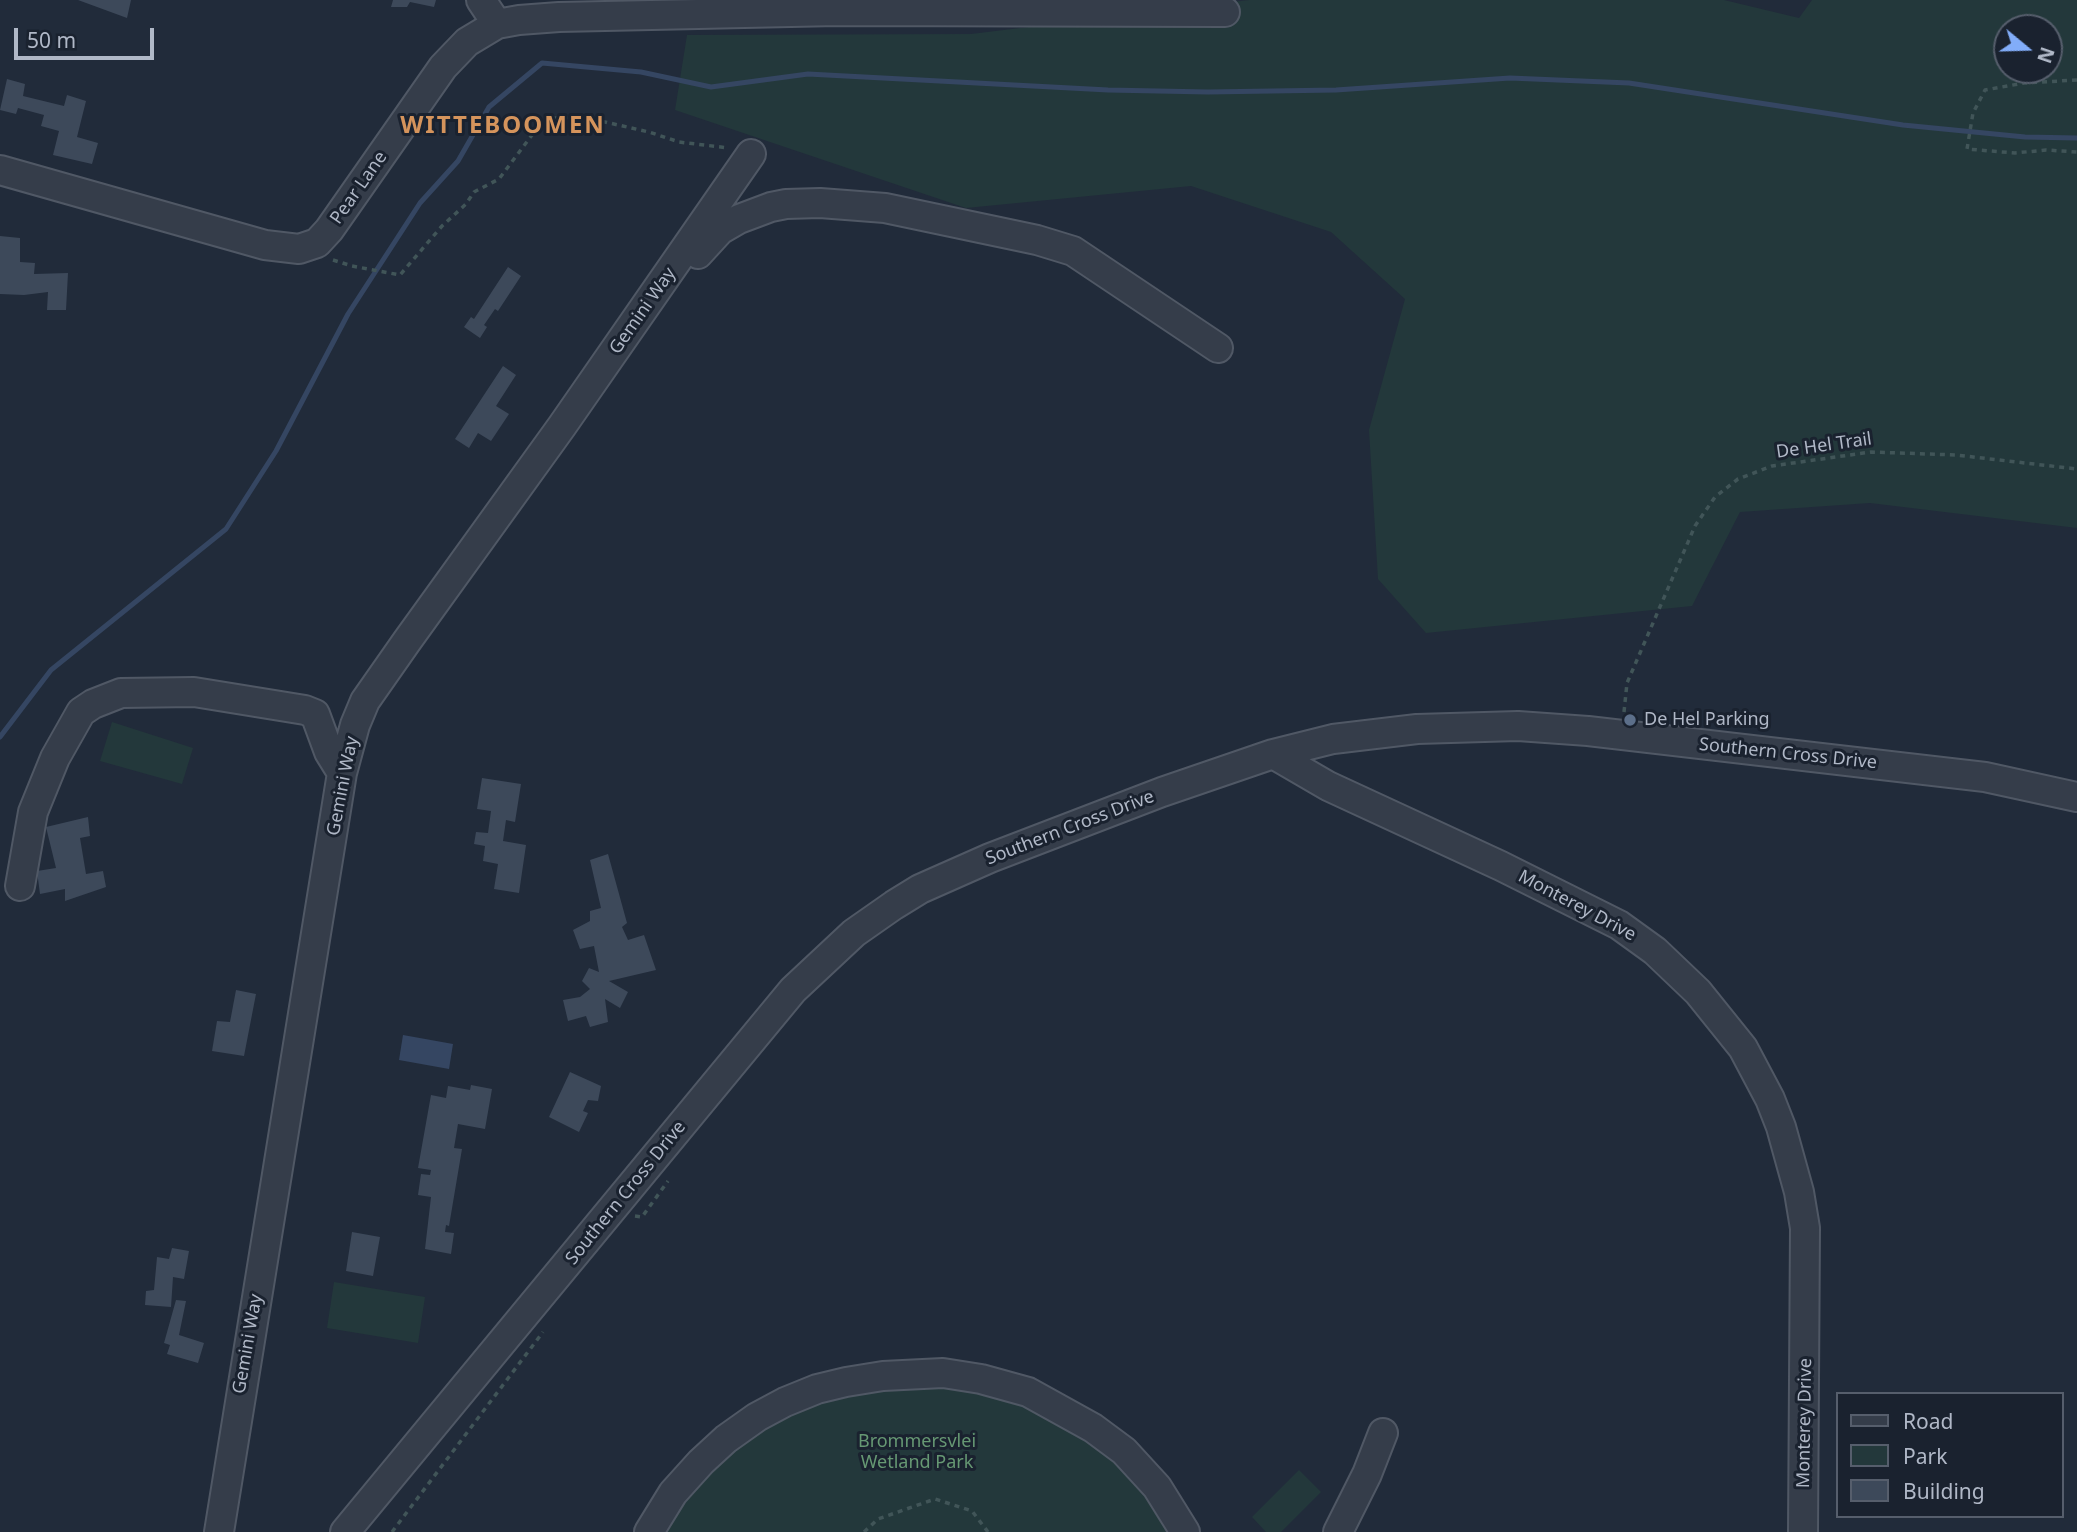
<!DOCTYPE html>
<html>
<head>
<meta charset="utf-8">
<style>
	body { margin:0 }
	#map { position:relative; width:2077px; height:1532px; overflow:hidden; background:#212b3a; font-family:"Noto Sans",sans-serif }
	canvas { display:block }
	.legend { position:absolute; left:1836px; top:1392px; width:228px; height:126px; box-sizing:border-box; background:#1a222f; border:2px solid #565e6c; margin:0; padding:9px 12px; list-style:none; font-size:21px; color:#b0b8c7 }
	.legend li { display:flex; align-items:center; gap:14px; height:35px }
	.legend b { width:35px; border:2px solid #565e6c }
	.north { position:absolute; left:1993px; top:14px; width:70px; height:70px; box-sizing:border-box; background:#1a222f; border:2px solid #565e6c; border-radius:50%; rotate:109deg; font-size:19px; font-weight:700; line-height:28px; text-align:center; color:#b0b8c7 }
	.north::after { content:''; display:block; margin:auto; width:24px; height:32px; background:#82adf9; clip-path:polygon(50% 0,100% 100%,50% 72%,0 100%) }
	.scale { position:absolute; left:14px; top:28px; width:140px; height:32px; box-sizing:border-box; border:4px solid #b0b8c7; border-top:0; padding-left:9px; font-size:21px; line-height:24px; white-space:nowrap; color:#b0b8c7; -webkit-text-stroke:5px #1a222f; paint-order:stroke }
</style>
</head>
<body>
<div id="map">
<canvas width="2077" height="1532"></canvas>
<ul class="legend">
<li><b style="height:9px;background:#353d4a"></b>Road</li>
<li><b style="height:19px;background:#23383b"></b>Park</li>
<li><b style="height:19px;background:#3d495a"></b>Building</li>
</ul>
<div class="north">N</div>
<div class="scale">50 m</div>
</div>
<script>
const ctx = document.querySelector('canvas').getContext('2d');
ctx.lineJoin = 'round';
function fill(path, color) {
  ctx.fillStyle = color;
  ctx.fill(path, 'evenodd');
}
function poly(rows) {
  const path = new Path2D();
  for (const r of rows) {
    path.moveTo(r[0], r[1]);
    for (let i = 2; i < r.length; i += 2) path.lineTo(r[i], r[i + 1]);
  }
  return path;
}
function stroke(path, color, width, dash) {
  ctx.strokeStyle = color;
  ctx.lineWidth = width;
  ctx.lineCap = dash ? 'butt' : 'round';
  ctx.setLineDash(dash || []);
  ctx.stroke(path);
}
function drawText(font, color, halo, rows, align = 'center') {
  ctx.font = font + ' "Noto Sans",sans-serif';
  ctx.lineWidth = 6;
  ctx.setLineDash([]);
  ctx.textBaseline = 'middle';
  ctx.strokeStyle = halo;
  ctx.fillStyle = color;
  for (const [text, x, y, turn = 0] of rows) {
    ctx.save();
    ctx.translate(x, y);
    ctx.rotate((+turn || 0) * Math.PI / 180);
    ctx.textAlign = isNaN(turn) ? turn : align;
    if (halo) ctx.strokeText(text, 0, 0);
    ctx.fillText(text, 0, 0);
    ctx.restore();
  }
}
fill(poly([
	[1249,0,1724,0,1799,18,1812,0,2077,0,2077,528,1870,503,1740,512,1692,606,1426,633,1378,579,1369,430,1405,299,1331,232,1191,186,966,208,675,110,687,35,971,34],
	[2007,28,2049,28,2049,70,2007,70],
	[112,722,193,748,182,784,100,761],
	[334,1282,425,1297,418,1343,327,1328],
	[943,1373,1093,1428,1184,1532,649,1532,757,1417],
	[1299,1470,1321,1492,1281,1532,1266,1532,1252,1517]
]), '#23383b');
fill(poly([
	[403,1035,453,1044,449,1069,399,1060]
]), '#354662');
stroke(poly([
	[0,737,51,670,226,529,276,451,348,314,420,203,458,161,489,107,542,63,641,72,711,87,808,74,1108,90,1208,92,1336,90,1510,78,1629,83,1903,125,2025,137,2077,138]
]), '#354662', 5);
fill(poly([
	[78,0,131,0,127,18],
	[393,0,436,0,434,7,410,2,407,7,391,7],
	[7,79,25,84,23,96,64,106,67,95,86,101,77,137,98,143,92,164,53,155,59,131,41,126,44,115,18,108,16,114,0,110],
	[0,236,20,238,20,262,35,263,34,274,68,273,66,310,47,310,48,292,24,295,0,294],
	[508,267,521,276,498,311,495,309,484,325,487,327,480,338,464,327,471,317,474,319],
	[503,366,516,375,496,406,509,414,491,441,478,433,469,448,455,439],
	[482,778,521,784,515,822,506,820,503,841,526,845,519,893,494,889,498,864,483,861,485,846,474,844,476,832,488,833,491,811,477,809],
	[88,817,90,836,80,838,86,874,103,871,106,887,65,901,65,889,40,894,37,871,56,868,46,827],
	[608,854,627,923,622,927,628,940,644,935,656,970,609,981,628,992,620,1008,605,999,608,1022,590,1027,586,1016,568,1021,563,1000,580,997,590,989,582,981,589,968,599,972,594,946,580,949,573,930,590,921,590,911,601,908,590,860],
	[236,990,256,994,244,1056,212,1051,217,1021,230,1022],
	[570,1072,601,1086,598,1101,588,1100,583,1111,588,1113,579,1132,549,1117],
	[471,1085,492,1089,485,1129,458,1124,454,1148,462,1149,449,1226,446,1225,445,1232,454,1233,451,1254,425,1249,431,1197,418,1195,421,1174,430,1175,431,1170,418,1168,431,1095,446,1098,448,1086,470,1090],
	[352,1232,380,1237,373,1276,346,1271],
	[172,1248,189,1251,184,1279,173,1277,171,1307,145,1305,146,1291,154,1290,157,1257,169,1259],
	[176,1300,186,1301,179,1335,204,1343,198,1363,167,1354,170,1345,164,1343]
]), '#3d495a');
const minor = poly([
	[481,0,497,24],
	[0,170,265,245,299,249,317,243,329,230,443,67,467,42,497,24,519,20,559,17,837,11,1225,12],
	[698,254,720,230,739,219,771,207,786,204,820,203,885,208,1037,240,1073,251,1218,348],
	[1273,754,1328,786,1501,866,1619,925,1655,951,1698,992,1743,1048,1770,1099,1781,1127,1799,1192,1805,1228,1803,1532],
	[20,886,33,812,55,758,81,712,93,704,121,693,194,692,305,710,315,714,329,752,342,773],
	[219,1532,342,773,355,725,365,701,407,641,562,426,751,154],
	[345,1532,793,990,854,933,894,905,920,889,990,858,1162,792,1273,754,1333,739,1417,729,1518,726,1588,731,1985,777,2077,797],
	[649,1532,673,1493,701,1462,726,1439,757,1417,785,1402,817,1389,846,1382,883,1376,943,1373,981,1379,1028,1392,1093,1428,1124,1451,1157,1487,1185,1532],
	[1338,1532,1367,1474,1383,1433]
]);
stroke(minor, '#505865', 32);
stroke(poly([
	[2077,80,2024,83,1985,90,1973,113,1967,149,2015,153,2046,150,2077,152],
	[333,260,352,266,400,275,442,226,466,204,474,192,499,179,535,131,555,118,583,117,649,132,679,142,729,148],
	[1624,712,1627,683,1695,526,1715,497,1738,479,1772,466,1871,452,1956,455,2077,469],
	[635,1216,642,1217,668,1181],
	[392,1532,543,1332],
	[864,1532,878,1519,935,1499,972,1511,988,1532]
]), '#415558', 3.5, [5, 5]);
stroke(minor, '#353d4a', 28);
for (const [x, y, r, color] of [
	[1630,720,7,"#5c6f8a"]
]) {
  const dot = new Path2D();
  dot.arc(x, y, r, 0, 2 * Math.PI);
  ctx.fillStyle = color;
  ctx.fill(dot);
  stroke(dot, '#1a222f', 2.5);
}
drawText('18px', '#b0b8c7', '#1a222f', [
	["Pear Lane",359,188,-55],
	["Gemini Way",643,311,-55],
	["De Hel Trail",1824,446,-8],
	["Southern Cross Drive",1788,754,6],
	["Gemini Way",343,786,-79],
	["Southern Cross Drive",1070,828,-21],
	["Monterey Drive",1577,906,28],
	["Southern Cross Drive",626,1193,-51],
	["Gemini Way",248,1344,-80],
	["Monterey Drive",1805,1423,-89]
]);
drawText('18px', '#b0b8c7', '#1a222f', [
	["De Hel Parking",1644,720]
], 'left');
drawText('18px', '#669873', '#1a222f', [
	["Brommersvlei",917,1442],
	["Wetland Park",917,1463]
]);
ctx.letterSpacing = '2px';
drawText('bold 24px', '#d5945c', '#1a222f', [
	["WITTEBOOMEN",503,126]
]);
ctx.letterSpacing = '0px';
</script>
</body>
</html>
